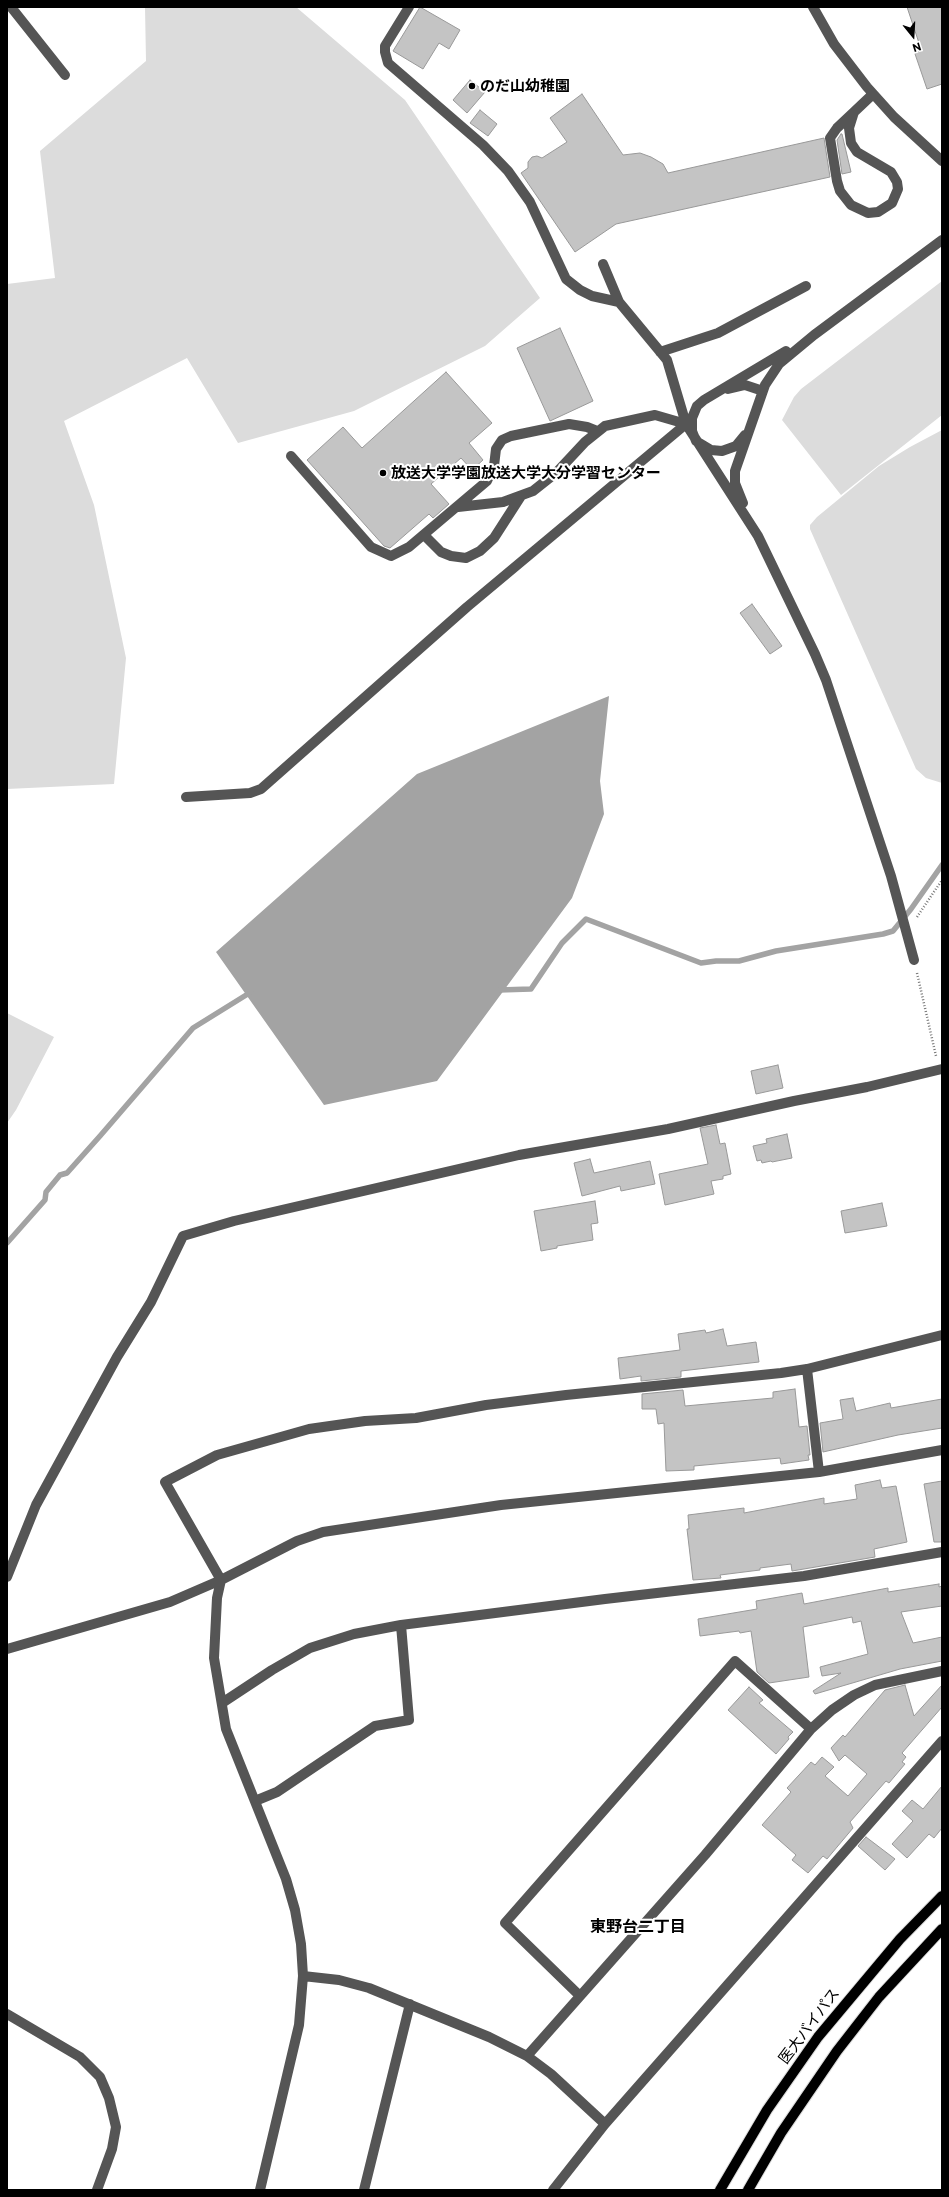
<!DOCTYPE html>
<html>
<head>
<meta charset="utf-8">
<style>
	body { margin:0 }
	#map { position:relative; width:949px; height:2197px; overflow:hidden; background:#fff; font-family:Commissioner,sans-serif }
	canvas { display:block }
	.frame { position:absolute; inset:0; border:8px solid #000; pointer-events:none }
	.north { position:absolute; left:893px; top:16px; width:40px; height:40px; -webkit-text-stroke:3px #fff; paint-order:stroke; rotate:162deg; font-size:11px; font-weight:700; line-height:16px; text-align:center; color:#000 }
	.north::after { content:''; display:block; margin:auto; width:14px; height:18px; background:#000; clip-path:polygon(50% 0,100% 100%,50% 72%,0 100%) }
</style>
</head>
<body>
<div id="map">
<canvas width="949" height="2197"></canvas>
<div class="frame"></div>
<div class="north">N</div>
</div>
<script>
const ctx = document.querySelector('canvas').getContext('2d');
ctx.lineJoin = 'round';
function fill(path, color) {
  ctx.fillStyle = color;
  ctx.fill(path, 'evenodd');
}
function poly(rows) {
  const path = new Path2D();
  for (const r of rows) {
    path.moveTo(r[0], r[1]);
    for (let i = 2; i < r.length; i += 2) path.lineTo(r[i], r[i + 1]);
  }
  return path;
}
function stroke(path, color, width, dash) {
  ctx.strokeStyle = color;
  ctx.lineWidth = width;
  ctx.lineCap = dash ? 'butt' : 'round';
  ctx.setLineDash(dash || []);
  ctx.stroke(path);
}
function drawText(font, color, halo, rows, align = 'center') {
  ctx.font = font + ' Commissioner,"Noto Sans JP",sans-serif';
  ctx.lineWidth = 4;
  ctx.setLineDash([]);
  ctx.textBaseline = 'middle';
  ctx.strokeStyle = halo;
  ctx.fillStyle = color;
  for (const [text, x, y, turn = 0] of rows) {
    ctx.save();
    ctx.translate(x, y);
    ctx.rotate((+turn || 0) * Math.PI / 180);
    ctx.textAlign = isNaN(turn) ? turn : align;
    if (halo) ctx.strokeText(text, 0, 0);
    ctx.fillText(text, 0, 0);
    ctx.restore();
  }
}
fill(poly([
	[145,7,296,7,405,100,540,298,485,346,354,411,238,443,187,358,64,421,94,505,126,658,114,784,7,789,7,284,55,278,40,151,146,61],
	[942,281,942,415,841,495,782,420,794,397,801,389],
	[942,430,942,783,926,778,916,769,810,529,810,525,817,517,879,466,910,447],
	[7,1013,54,1037,16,1110,7,1123]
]), '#dcdcdc');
fill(poly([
	[609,696,600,781,604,814,572,898,437,1081,324,1105,216,952,417,774]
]), '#a3a3a3');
stroke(poly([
	[499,990,531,989,562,943,586,919,701,963,716,961,739,961,776,951,883,934,893,931,911,909,942,865],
	[7,1243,45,1200,46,1192,60,1175,67,1173,100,1136,193,1028,251,992]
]), '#a3a3a3', 5.5);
const building = poly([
	[420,7,460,30,449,49,439,43,423,69,393,51,420,7],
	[907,7,942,7,942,84,927,89,913,48,920,46,907,7],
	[470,80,485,92,467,113,453,100,470,80],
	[582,94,623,155,640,153,651,157,663,164,668,173,824,138,830,177,616,224,575,252,521,173,528,168,528,162,532,157,537,156,542,158,567,142,550,118,582,94],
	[480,110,497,124,488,136,470,123,480,110],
	[841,134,842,134,851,172,842,174,837,140,841,134],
	[560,328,593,401,550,421,517,348,560,328],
	[446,372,492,423,469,443,483,460,472,470,461,458,431,484,449,504,433,518,429,514,390,548,384,546,307,460,343,427,362,448,446,372],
	[752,604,782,646,770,654,740,613,752,604],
	[778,1065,783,1088,756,1094,751,1071,778,1065],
	[716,1125,720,1144,725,1143,731,1174,723,1176,723,1179,711,1181,714,1194,665,1205,659,1174,708,1164,700,1128,716,1125],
	[787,1134,792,1158,772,1162,771,1161,762,1163,761,1160,757,1161,753,1146,767,1143,766,1139,787,1134],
	[590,1159,594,1173,650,1161,655,1184,621,1191,620,1186,582,1196,574,1163,590,1159],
	[595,1201,598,1223,591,1224,593,1240,557,1246,557,1248,541,1251,534,1211,595,1201],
	[882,1203,887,1226,845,1233,841,1211,882,1203],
	[723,1329,727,1346,756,1342,759,1362,681,1371,681,1377,641,1381,641,1376,620,1379,618,1358,680,1350,678,1334,705,1330,706,1333,723,1329],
	[795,1389,799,1427,807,1426,810,1455,808,1455,809,1460,781,1464,780,1458,694,1466,694,1470,666,1471,664,1423,658,1424,656,1409,642,1409,642,1394,683,1390,685,1406,773,1398,773,1392,795,1389],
	[853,1398,856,1411,890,1403,891,1408,942,1399,942,1428,898,1435,823,1452,820,1423,843,1419,840,1400,853,1398],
	[880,1480,882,1488,896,1486,907,1542,874,1549,875,1557,792,1571,791,1564,760,1568,760,1570,720,1575,721,1578,693,1580,687,1529,689,1529,688,1515,744,1508,744,1513,824,1498,824,1504,857,1499,855,1485,880,1480],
	[942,1481,942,1542,934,1542,924,1484,942,1481],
	[939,1584,939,1587,942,1586,942,1606,901,1612,913,1643,942,1637,942,1661,900,1669,815,1694,813,1691,841,1673,822,1676,820,1667,868,1654,861,1621,853,1623,852,1617,803,1627,809,1677,769,1683,757,1672,751,1631,740,1633,739,1631,700,1636,698,1619,757,1609,756,1601,802,1593,804,1604,888,1588,888,1592,939,1584],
	[905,1685,914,1716,942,1685,942,1707,902,1753,906,1757,902,1762,905,1764,889,1783,886,1781,850,1822,853,1828,827,1859,823,1856,808,1873,792,1860,796,1855,762,1825,791,1792,787,1788,811,1762,815,1765,822,1757,834,1767,825,1776,848,1796,867,1774,845,1755,839,1761,831,1748,843,1735,845,1737,885,1690,905,1685],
	[749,1687,763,1700,759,1703,793,1732,788,1737,789,1739,776,1754,728,1710,749,1687],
	[942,1786,942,1828,934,1838,929,1834,907,1858,892,1844,913,1821,902,1811,912,1800,923,1809,942,1786],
	[866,1837,895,1859,885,1870,858,1846,866,1837]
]);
fill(building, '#c4c4c4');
stroke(building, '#999', 1);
const major = poly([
	[720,2190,767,2110,818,2037,900,1939,942,1896],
	[748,2190,781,2133,837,2051,879,1997,942,1929]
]);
stroke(major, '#dbdbdb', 12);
stroke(poly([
	[917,917,942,880],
	[917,973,936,1056]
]), '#777', 2.5, [1, 2]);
stroke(poly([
	[11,7,65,75],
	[409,7,385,46,385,52,388,63,483,145,508,171,530,202,566,279,580,290,592,296,619,302],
	[813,7,834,44,867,87,894,117,942,161],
	[854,112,837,128,830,138,837,181,840,191,851,205,868,213,878,212,892,203,898,189,897,182,891,172,857,152,851,143,849,128,854,112,873,94],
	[603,264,619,302,667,360,686,424,758,536,815,654,826,680,891,876,914,960],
	[660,352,718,333,806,286],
	[728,389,745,385,763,391],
	[745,435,736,446,722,451,711,450,696,441,692,431,692,418,697,406,704,400,786,351],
	[291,456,371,547,391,556,409,547,487,481,494,466,496,449,502,440,511,436,569,424,587,427,597,431],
	[743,503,735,483,735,471,765,385,779,364,814,335,942,240],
	[458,507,503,502,533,491,557,472,585,442,605,426,655,415,686,424],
	[424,535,441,552,451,556,466,558,480,551,494,538,521,496],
	[186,797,250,793,261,789,467,607,686,424],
	[807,1369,819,1472],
	[7,1577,36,1505,117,1357,151,1302,183,1236,234,1221,519,1155,668,1129,794,1101,867,1087,942,1069],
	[7,1649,170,1602,221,1580,297,1541,323,1532,501,1505,819,1472,942,1450],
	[222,1703,272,1670,310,1648,354,1634,401,1625,605,1599,804,1576,942,1552],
	[255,1801,277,1792,375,1726,409,1720,401,1625],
	[303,1976,339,1980,369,1988,489,2037,527,2056,551,2074,605,2124],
	[580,1996,505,1923,735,1661,811,1729],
	[7,2014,80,2057,100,2077,109,2098,116,2127,112,2149,97,2190],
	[527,2056,705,1855,811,1729,832,1710,854,1695,875,1685,942,1671],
	[260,2190,299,2025,303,1976,301,1944,295,1910,286,1879,226,1729,214,1658,217,1598,221,1580,165,1482,217,1455,309,1429,365,1421,416,1418,486,1405,566,1395,781,1373,807,1369,942,1335],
	[364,2190,410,2004],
	[553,2190,605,2124,942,1741]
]), '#555', 10);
stroke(major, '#000', 10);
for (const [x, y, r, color] of [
	[472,86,4,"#000"],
	[383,473,4,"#000"]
]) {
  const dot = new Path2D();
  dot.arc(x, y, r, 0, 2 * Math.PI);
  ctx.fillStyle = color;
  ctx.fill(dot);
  stroke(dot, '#fff', 1.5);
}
drawText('bold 15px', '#000', '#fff', [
	["のだ山幼稚園",480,86],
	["放送大学学園放送大学大分学習センター",391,473]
], 'left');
drawText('15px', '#000', '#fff', [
	["医大バイパス",809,2026,-53]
]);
drawText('bold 16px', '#000', '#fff', [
	["東野台二丁目",638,1927]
]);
</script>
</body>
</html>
